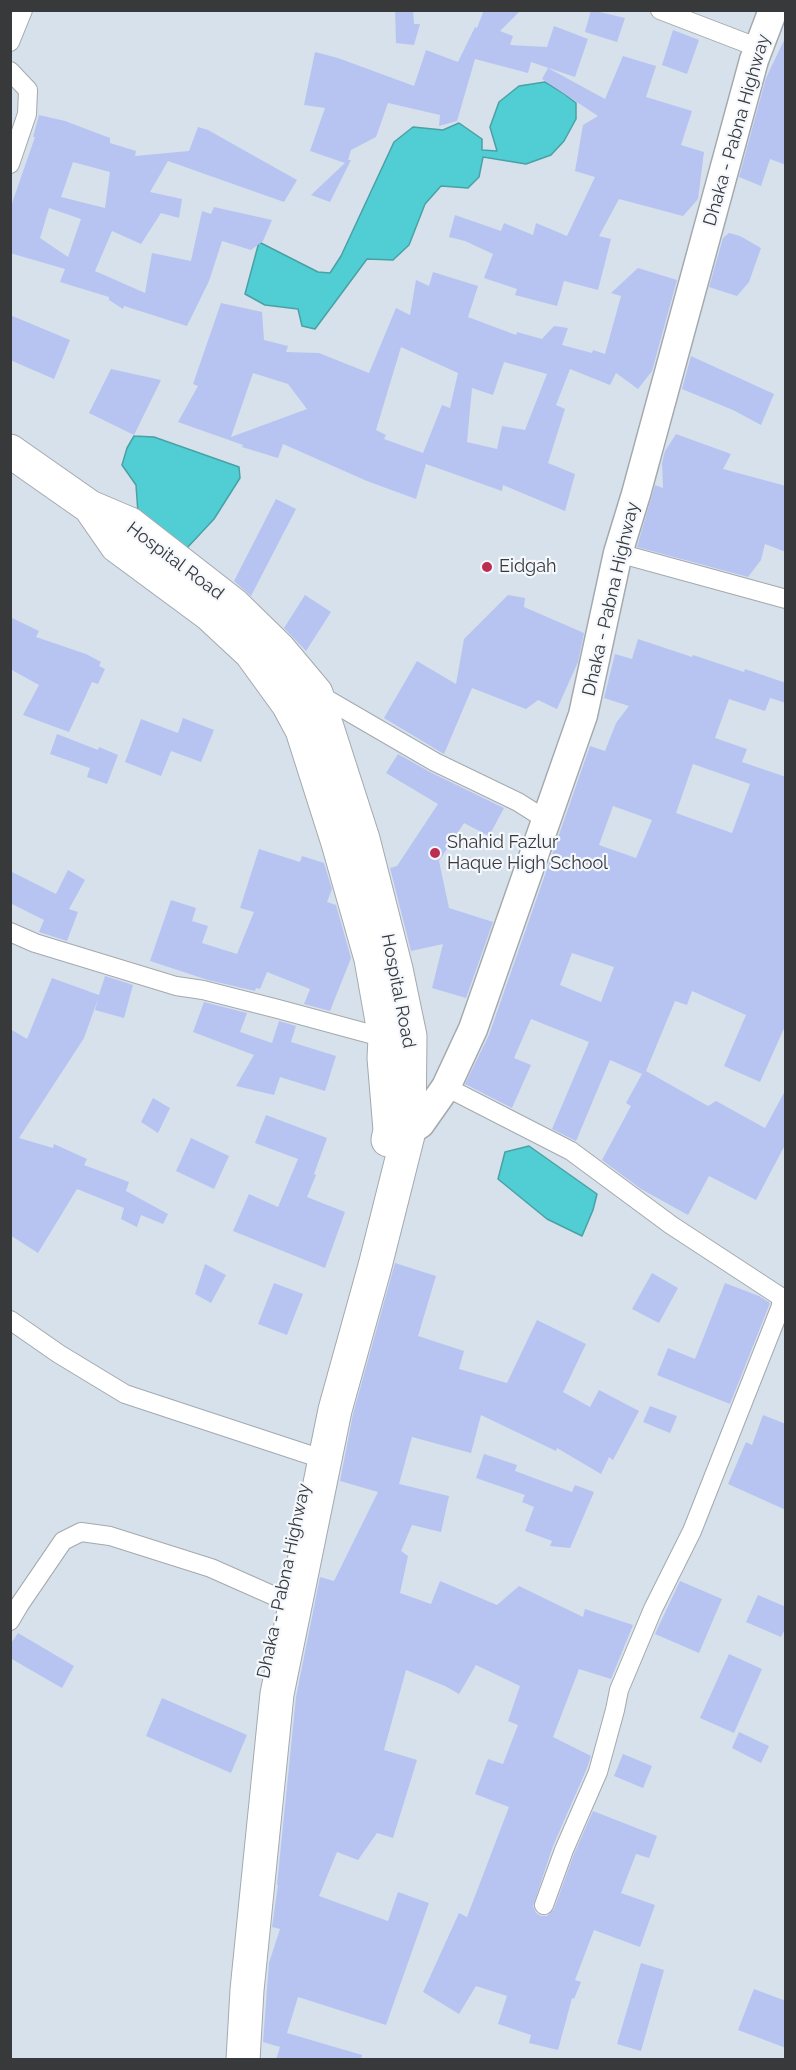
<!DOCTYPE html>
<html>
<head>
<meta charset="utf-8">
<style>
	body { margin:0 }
	#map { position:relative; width:796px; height:2070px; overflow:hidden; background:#e6ebf0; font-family:Raleway,sans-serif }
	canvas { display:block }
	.frame { position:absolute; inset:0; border:12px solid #38393b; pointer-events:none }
</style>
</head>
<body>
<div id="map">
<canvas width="796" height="2070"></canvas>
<div class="frame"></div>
</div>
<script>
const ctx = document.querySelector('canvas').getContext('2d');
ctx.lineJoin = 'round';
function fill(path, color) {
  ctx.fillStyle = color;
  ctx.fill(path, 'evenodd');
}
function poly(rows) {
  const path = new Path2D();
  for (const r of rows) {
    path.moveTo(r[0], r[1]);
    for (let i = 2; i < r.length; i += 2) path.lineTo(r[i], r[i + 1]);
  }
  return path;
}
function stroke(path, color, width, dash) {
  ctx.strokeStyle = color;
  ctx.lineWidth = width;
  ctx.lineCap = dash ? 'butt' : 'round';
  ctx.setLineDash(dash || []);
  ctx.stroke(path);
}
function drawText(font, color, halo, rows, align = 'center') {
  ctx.font = font + ' Raleway,sans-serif';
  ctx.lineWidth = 4.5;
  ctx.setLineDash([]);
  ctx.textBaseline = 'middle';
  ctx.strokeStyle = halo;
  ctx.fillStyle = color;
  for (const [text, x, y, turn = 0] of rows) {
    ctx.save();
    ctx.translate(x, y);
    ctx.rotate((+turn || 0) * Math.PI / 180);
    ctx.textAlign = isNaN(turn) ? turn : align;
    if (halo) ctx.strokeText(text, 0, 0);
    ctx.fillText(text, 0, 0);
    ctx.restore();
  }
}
fill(poly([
	[11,11,785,11,785,2059,11,2059]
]), '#d6e1eb');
const water = poly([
	[545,82,563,93,576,103,576,119,564,141,551,155,526,164,483,157,479,177,468,188,441,186,425,204,409,245,393,260,367,259,315,329,302,326,298,309,265,305,245,294,259,242,318,272,330,273,341,256,394,142,413,127,443,130,459,123,482,139,482,150,497,151,490,127,499,102,519,86,545,82],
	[134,436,154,437,239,467,240,478,214,519,187,548,138,513,136,485,122,465,127,448,134,436],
	[529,1146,597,1194,593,1210,582,1236,547,1219,498,1179,505,1152,529,1146]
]);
fill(water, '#50ced3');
stroke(water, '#49a1a5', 1.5);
fill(poly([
	[395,10,413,10,414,24,420,24,414,45,396,43],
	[484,10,521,10,500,31,513,36,510,45,547,47,554,26,588,39,575,77,531,62,528,73,475,59,457,121,439,126,440,115,388,103,376,137,351,150,348,160,351,160,330,202,311,195,345,163,310,151,325,108,304,105,315,52,338,58,414,86,426,50,458,62,475,27,477,28],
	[591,10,625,18,617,42,585,32],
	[673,30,699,40,687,74,662,65],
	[786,36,786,165,770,159,761,186,739,177,766,78],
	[623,56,656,66,646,97,692,111,681,145,704,152,698,199,683,216,619,199,599,236,611,239,598,290,564,281,557,306,515,295,517,289,484,278,493,254,465,241,449,237,455,215,501,231,504,223,533,235,536,223,567,236,595,177,575,171,583,125,598,116,542,79,548,68,605,99],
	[39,115,65,121,110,138,110,143,136,151,135,156,189,151,198,127,208,130,297,180,284,202,168,161,150,192,182,199,179,218,161,213,141,244,112,231,95,271,145,293,152,253,191,261,202,211,211,214,214,207,272,220,263,241,251,250,222,241,209,281,187,326,124,306,123,309,109,300,109,297,60,282,65,269,10,253,10,209,35,137,33,137],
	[73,162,110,172,105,208,61,197],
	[49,208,81,219,68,257,40,238],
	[729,233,740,236,761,248,749,282,737,296,709,287,723,238],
	[638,268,677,280,652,371,638,389,616,373,610,385,570,369,556,405,565,409,548,463,575,474,565,511,503,485,502,491,426,464,416,499,367,481,283,444,278,458,242,447,243,445,178,422,198,386,193,384,221,303,262,312,264,340,288,346,286,352,319,353,369,373,396,308,410,315,416,280,429,286,433,272,478,286,468,317,516,335,517,332,542,339,554,326,568,328,562,345,592,353,593,350,605,354,621,296,611,293],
	[401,347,458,373,450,408,442,405,423,453,384,439,386,435,376,430],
	[504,362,547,374,525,430,502,426,497,449,467,442,472,388,493,395],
	[253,373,288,384,307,409,231,437],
	[10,315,70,340,54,379,10,360],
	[691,356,774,394,761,425,733,410,682,389],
	[111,369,161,380,134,435,89,413],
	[676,434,731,454,723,469,786,486,786,552,765,544,761,560,748,577,637,547,655,485,663,488,662,463,665,451],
	[276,499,296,509,251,596,234,581],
	[305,595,331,612,306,651,284,628],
	[508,595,525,598,524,607,584,633,578,662,557,709,538,700,526,709,472,688,444,754,384,718,417,661,456,684,464,639],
	[10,617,39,631,36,637,86,654,101,662,99,666,105,669,98,684,92,682,69,732,23,715,39,685,10,669],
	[638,639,692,657,693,655,744,672,745,669,786,683,786,703,770,698,765,711,729,699,715,738,747,749,742,762,786,777,786,1024,760,1082,724,1066,746,1015,692,991,687,1005,675,1001,646,1071,708,1106,716,1101,765,1128,786,1089,786,1143,756,1200,709,1176,688,1215,641,1189,602,1160,631,1106,626,1103,642,1074,610,1060,576,1141,552,1129,589,1042,531,1019,514,1058,531,1065,512,1108,465,1084,489,1035,590,746,605,751,616,723,629,706,604,698,615,654,632,659],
	[693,764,750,784,732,833,676,813],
	[613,806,652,820,636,858,599,845],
	[572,953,614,967,601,1002,560,985],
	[183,718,214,730,201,762,171,751,161,776,125,762,141,719,178,733],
	[57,734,98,750,99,747,118,755,107,784,87,777,90,768,50,754],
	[398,754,430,772,504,808,489,836,464,823,439,861,449,908,493,922,466,998,432,988,443,944,411,951,390,868,397,866,438,804,386,773],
	[259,849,300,862,302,856,324,863,332,889,327,902,336,905,351,958,330,1011,304,1004,310,989,267,972,260,989,256,988,255,991,208,980,150,961,171,900,196,908,192,921,208,926,202,943,237,954,254,912,240,908],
	[68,870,85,880,69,909,78,912,67,941,39,932,44,920,10,903,10,871,56,894],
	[105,976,133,985,124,1018,95,1010,98,999,84,1038,19,1138,53,1148,54,1144,87,1159,84,1165,129,1182,126,1191,168,1214,163,1224,141,1215,137,1227,121,1219,124,1208,77,1189,38,1253,10,1235,10,1029,27,1039,52,978,99,995],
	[204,1002,247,1013,240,1032,272,1043,279,1021,296,1026,291,1042,336,1056,325,1091,280,1077,274,1095,236,1086,254,1055,193,1032],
	[153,1098,170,1108,158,1133,141,1122],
	[266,1115,327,1138,314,1174,316,1175,307,1197,345,1212,325,1268,233,1231,249,1194,278,1207,298,1159,255,1143],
	[191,1138,229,1156,214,1189,176,1171],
	[395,1263,436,1276,418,1336,464,1351,459,1369,507,1383,537,1320,586,1344,563,1392,590,1407,599,1390,639,1411,613,1460,609,1457,601,1474,557,1448,556,1451,481,1415,471,1453,412,1437,399,1484,449,1496,441,1532,412,1525,401,1551,408,1556,400,1593,431,1604,440,1581,497,1605,519,1586,583,1617,585,1609,633,1625,611,1679,579,1669,553,1737,591,1756,587,1768,553,1846,533,1906,536,1913,541,1916,547,1916,554,1909,574,1854,593,1811,657,1836,649,1858,636,1854,621,1893,655,1905,640,1947,594,1930,575,1980,581,1982,574,1999,572,1998,558,2050,529,2043,531,2035,498,2024,507,1996,476,1986,459,2014,423,1992,459,1913,467,1917,509,1807,475,1794,488,1759,503,1764,518,1725,508,1721,520,1686,476,1665,459,1694,445,1686,406,1670,384,1750,417,1760,393,1838,377,1833,358,1860,337,1852,319,1896,388,1921,398,1892,429,1903,386,2025,298,1997,287,2033,362,2055,361,2060,276,2060,280,2047,263,2042,269,1963,280,1929,272,1927,278,1885,277,1885,296,1697,320,1577,334,1581,378,1492,340,1481,353,1414],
	[205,1264,226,1275,211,1303,195,1294],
	[652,1273,678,1288,659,1323,632,1309],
	[274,1283,303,1294,287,1335,258,1324],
	[725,1283,759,1296,770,1303,730,1404,657,1375,668,1348,695,1359],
	[650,1406,677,1416,670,1433,643,1422],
	[763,1415,786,1424,786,1510,728,1484,746,1442,752,1445],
	[484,1454,517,1465,515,1471,572,1492,575,1485,594,1492,570,1548,550,1546,552,1541,525,1531,534,1507,522,1502,525,1495,476,1478],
	[680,1581,722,1599,699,1653,655,1634],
	[758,1595,786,1607,786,1627,781,1637,746,1622],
	[18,1633,74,1666,62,1688,10,1658,10,1645],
	[729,1654,762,1669,734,1733,700,1718],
	[162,1698,247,1735,231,1773,146,1736],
	[739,1732,769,1746,761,1763,732,1748],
	[623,1754,652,1766,643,1788,614,1776],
	[641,1963,664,1970,641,2051,617,2044],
	[754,1989,786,2001,786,2048,738,2030]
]), '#b7c4f2');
const street = poly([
	[660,10,759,48],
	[10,42,23,10],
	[10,71,28,90,27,114,10,164],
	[618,553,786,599],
	[318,694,435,762,518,802,548,821],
	[10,932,35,943,176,986,203,990,278,1009,385,1038],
	[446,1087,571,1151,671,1225,781,1297,781,1306,692,1531,653,1609,619,1690,615,1710,598,1772,564,1850,544,1905],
	[10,1320,59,1354,125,1394,310,1455],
	[10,1621,20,1604,63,1541,81,1532,110,1536,211,1568,281,1599]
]);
const primary = poly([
	[393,1131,409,1131,420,1124,446,1087,473,1029,583,715,618,553,636,494,754,60,773,10]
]);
const highway = poly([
	[10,451,90,507,130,524,234,605,279,649,316,693,363,839,396,969,410,1036,409,1131,375,1266,335,1410,277,1694,247,1990,243,2060],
	[90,507,117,546,209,614,251,653,288,704,302,730,338,843,371,959,385,1038,384,1058,390,1130,388,1140]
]);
stroke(street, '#a4a9ad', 20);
stroke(primary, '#a4a9ad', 31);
stroke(highway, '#a4a9ad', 35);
stroke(street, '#fff', 18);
stroke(primary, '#fff', 28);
stroke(highway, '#fff', 33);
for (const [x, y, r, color] of [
	[487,567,6,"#bd2d51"],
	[435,853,6,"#bd2d51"]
]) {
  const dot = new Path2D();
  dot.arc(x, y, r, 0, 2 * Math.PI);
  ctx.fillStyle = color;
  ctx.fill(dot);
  stroke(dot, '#f4f8fd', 2);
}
drawText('18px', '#38393b', '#f4f8fd', [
	["Dhaka - Pabna Highway",737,130,-74],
	["Hospital Road",175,561,37],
	["Dhaka - Pabna Highway",611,599,-77],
	["Hospital Road",398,991,79],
	["Dhaka - Pabna Highway",284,1581,-78]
]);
drawText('18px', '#38393b', '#f4f8fd', [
	["Eidgah",499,567],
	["Shahid Fazlur",447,843],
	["Haque High School",447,864]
], 'left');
</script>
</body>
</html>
